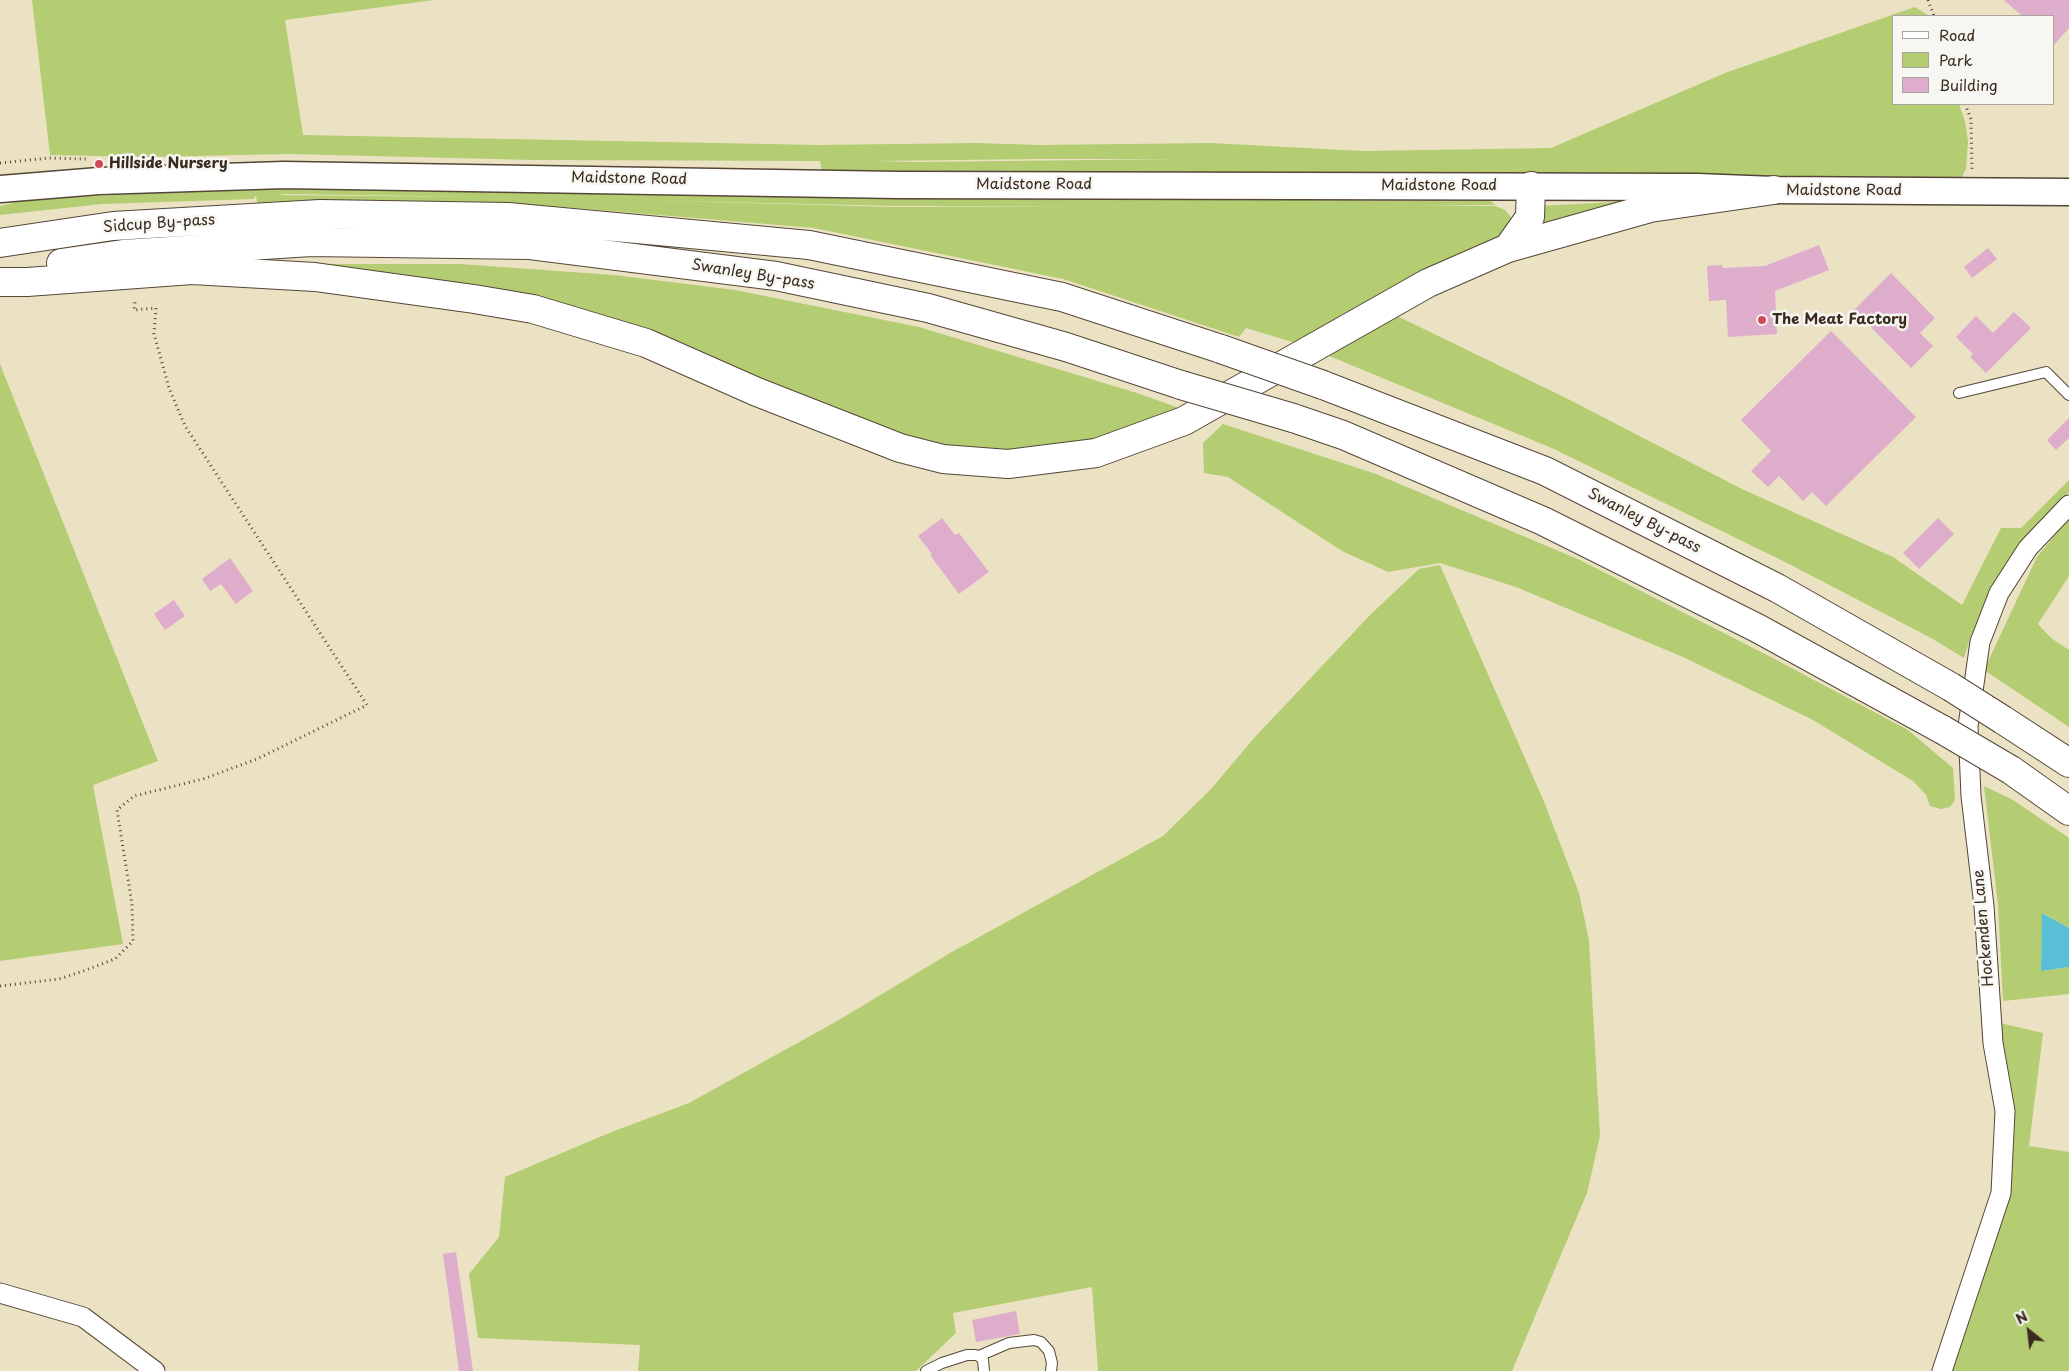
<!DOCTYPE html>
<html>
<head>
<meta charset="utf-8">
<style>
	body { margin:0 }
	#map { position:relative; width:2069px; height:1371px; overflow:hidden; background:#ebe2c3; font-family:"Playpen Sans",sans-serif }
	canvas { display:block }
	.legend { position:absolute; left:1892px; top:15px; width:162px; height:90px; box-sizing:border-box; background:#f6f6f2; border:1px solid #aba49d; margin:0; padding:6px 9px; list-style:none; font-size:15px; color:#3b2a1e }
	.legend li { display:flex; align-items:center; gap:10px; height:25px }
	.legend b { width:25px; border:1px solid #aba49d }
	.north { position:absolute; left:2004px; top:1306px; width:50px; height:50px; -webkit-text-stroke:4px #f6f6f2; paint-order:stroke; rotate:331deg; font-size:14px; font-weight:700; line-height:20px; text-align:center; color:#3b2a1e }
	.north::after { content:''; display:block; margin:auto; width:18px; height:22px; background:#3b2a1e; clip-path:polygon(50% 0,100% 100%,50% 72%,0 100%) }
</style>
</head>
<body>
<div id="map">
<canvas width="2069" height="1371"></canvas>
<ul class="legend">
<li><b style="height:6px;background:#fff"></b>Road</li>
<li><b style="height:14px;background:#b4cd72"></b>Park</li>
<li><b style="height:14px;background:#deadcc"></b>Building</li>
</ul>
<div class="north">N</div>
</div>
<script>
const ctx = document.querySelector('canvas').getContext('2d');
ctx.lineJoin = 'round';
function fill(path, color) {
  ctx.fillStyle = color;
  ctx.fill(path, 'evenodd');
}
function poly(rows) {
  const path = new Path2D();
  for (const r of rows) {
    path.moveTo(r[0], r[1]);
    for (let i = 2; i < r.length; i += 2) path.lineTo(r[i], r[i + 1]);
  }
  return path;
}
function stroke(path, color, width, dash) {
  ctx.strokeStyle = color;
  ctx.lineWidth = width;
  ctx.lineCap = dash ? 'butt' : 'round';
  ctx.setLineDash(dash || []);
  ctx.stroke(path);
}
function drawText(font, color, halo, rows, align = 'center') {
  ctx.font = font + ' "Playpen Sans",sans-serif';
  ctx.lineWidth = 5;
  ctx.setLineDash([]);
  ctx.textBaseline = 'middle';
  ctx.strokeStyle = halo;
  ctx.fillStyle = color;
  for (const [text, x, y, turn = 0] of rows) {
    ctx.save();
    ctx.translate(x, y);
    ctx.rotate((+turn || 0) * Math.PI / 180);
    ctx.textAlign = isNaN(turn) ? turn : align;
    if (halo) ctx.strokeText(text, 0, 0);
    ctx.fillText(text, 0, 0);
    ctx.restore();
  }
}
fill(poly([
	[32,0,434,0,285,20,303,135,819,145,977,143,1039,145,1211,143,1362,151,1551,148,1725,73,1915,7,1929,16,1893,16,1893,104,1959,104,1965,121,1968,141,1966,169,1961,179,822,172,820,161,535,160,289,154,149,157,50,155],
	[1039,159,1182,159,917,162,873,161],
	[283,186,896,198,1491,201,1495,205,1417,206,1495,206,1505,210,1511,217,1511,225,1503,237,1299,344,1246,328,1239,337,1063,279,814,228,551,206,407,202,257,203,256,195,254,199,102,204,0,215,0,206,24,200],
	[287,194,483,197,275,195],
	[632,200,897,206,1097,207,896,207],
	[1637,201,1538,236,1536,206],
	[309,264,460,264,614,275,735,290,919,327,1137,393,1182,409,1085,443,1004,451,923,443,756,378],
	[1393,314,1566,398,1742,489,1893,557,1962,605,2001,528,2021,528,2069,480,2069,492,2021,541,1991,592,1970,639,1964,658,1931,638,1789,564,1554,449,1322,353],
	[0,364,158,761,93,785,123,944,0,961],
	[1223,424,1376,474,1580,560,1767,655,1908,730,1953,768,1955,800,1950,807,1941,809,1930,806,1926,795,1913,781,1813,720,1683,657,1516,587,1440,563,1388,572,1342,551,1228,477,1204,473,1203,443],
	[2069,518,2069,576,2038,624,2051,638,2069,650,2069,727,1984,670,2037,557],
	[1440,565,1545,804,1579,893,1589,940,1600,1136,1587,1193,1512,1371,1098,1371,1092,1287,953,1313,956,1333,916,1371,638,1371,640,1345,478,1338,469,1274,499,1237,505,1177,609,1133,689,1103,839,1020,950,953,1163,836,1211,789,1255,737,1371,614,1419,569],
	[1984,786,2013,800,2069,838,2069,928,2043,913,2041,971,2069,967,2069,994,2003,1001,1998,905],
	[2000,1023,2043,1033,2029,1146,2069,1152,2069,1371,1951,1371,2012,1112]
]), '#b4cd72');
fill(poly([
	[2042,913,2069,928,2069,967,2041,971]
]), '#59bfd7');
fill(poly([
	[2004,0,2069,0,2069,28,2053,46,2053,16,2022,16],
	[1819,245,1829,270,1775,291,1777,334,1728,337,1726,300,1709,301,1707,266,1722,265,1723,268,1765,266],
	[1988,248,1997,259,1972,278,1964,267],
	[1891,273,1935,318,1920,333,1933,346,1911,368,1854,310],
	[2014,312,2031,328,1986,373,1970,357,1973,354,1956,337,1976,316,1993,333],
	[1831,331,1916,417,1826,506,1812,492,1803,501,1779,476,1768,487,1751,471,1771,451,1741,420],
	[2069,418,2069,438,2056,450,2047,440],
	[942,518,955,535,959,533,989,572,959,594,930,555,932,554,918,536],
	[1938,518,1954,534,1919,569,1903,553],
	[230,558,253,591,236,604,221,584,210,591,202,579],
	[174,600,185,616,165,630,154,614],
	[456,1252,473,1371,459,1371,443,1254],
	[1016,1311,1020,1334,976,1342,972,1320]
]), '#deadcc');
const lane = poly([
	[1959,393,2046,372,2069,395],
	[979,1356,1009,1343,1034,1340,1041,1342,1049,1351,1052,1363,1051,1371],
	[926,1371,942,1363,967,1355,975,1355,979,1356,983,1360,984,1371]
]);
const street = poly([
	[0,1293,83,1317,155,1371],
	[1942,1371,2001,1193,2005,1111,1993,1043,1984,906,1971,796,1968,726,1980,642,1999,593,2028,548,2069,505]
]);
const secondary = poly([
	[0,189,99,181,284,175,898,185,1697,187,1774,190,2069,192]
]);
const highway = poly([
	[0,243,113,226,320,214,508,217,809,245,1062,297,1221,349],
	[1508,248,1530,217,1531,186],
	[61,263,123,254,311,242,530,245,776,276,928,308,1066,347,1181,385],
	[0,282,27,282,192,270,315,277,474,299,533,309,646,343,757,392,900,448,943,459,1008,464,1096,453,1184,421,1428,283,1508,248,1650,208,1774,190],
	[1323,385,1545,471,1777,588,1951,687],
	[1293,418,1343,435,1543,521,1757,628,1943,730],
	[2003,720,2069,763],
	[2011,770,2069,811]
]);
stroke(lane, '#554637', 12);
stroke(street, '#554637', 21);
stroke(secondary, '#554637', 29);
stroke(highway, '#554637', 30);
stroke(poly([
	[1928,0,1934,16],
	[1965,104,1971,119,1972,172],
	[0,163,49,158,86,159],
	[0,986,59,979,83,971,115,959,133,941,132,904,117,810,134,796,203,779,257,759,367,705,185,426,169,388,154,334,156,308,134,310,135,302]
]), '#554637', 3, [1, 4]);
stroke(lane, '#fff', 10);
stroke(street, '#fff', 19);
stroke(secondary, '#fff', 26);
stroke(highway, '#fff', 28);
const highwayBridge = poly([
	[1221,349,1323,385],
	[1181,385,1293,418],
	[1951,687,2003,720],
	[1943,730,2011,770]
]);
stroke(highwayBridge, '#554637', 30, []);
stroke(highwayBridge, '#fff', 28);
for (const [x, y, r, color] of [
	[99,164,5,"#d1495b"],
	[1762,320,5,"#d1495b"]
]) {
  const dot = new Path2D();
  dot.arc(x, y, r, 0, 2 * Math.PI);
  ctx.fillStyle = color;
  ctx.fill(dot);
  stroke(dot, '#f6f6f2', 2);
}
drawText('bold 15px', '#3b2a1e', '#f6f6f2', [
	["Hillside Nursery",109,164],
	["The Meat Factory",1772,320]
], 'left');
drawText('15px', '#3b2a1e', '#f6f6f2', [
	["Maidstone Road",629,179,1],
	["Maidstone Road",1034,185],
	["Maidstone Road",1439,186],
	["Maidstone Road",1844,191],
	["Sidcup By-pass",159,224,-4],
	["Swanley By-pass",753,275,9],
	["Swanley By-pass",1644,521,27],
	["Hockenden Lane",1984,928,-95]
]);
</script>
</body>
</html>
